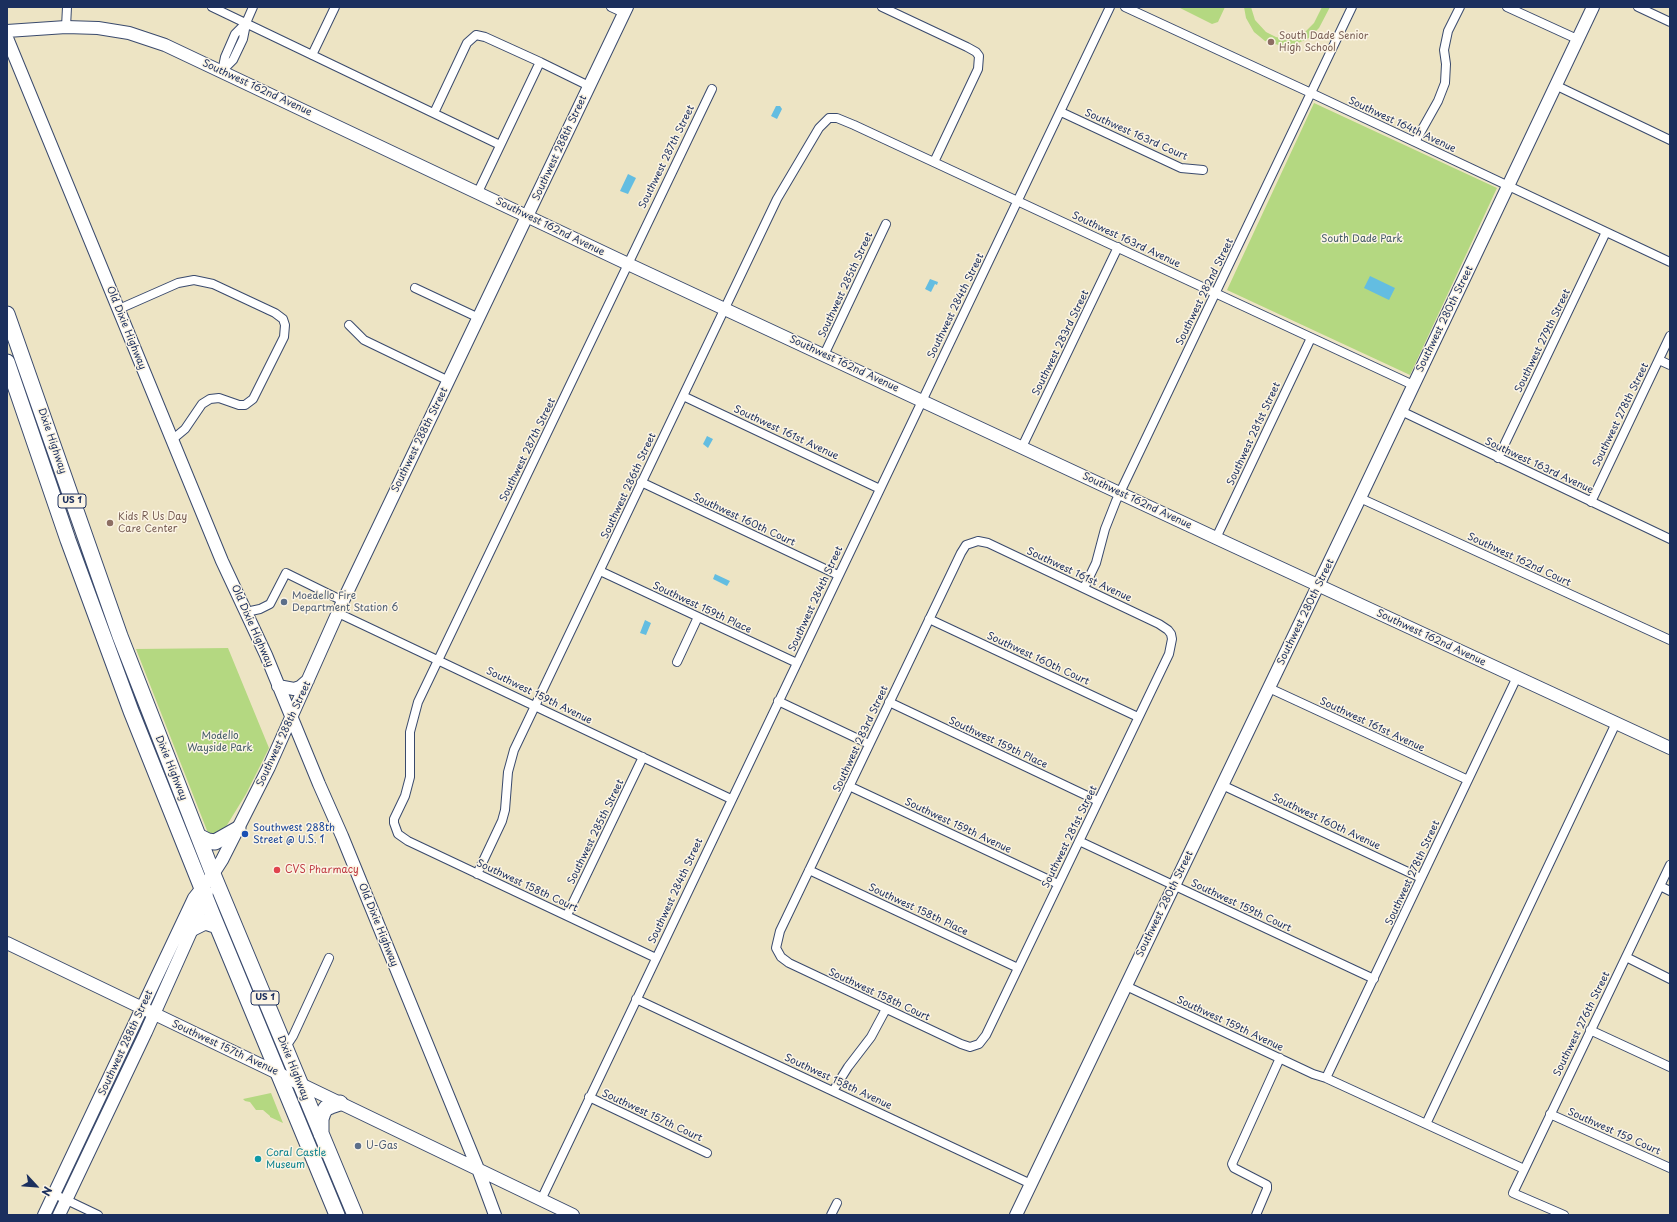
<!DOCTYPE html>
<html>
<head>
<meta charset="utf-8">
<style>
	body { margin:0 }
	#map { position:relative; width:1677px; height:1222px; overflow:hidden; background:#ede4c4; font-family:"Playpen Sans",sans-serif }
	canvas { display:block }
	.frame { position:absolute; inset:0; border:8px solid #1b2f5e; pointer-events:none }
	.north { position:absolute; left:16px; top:1166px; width:40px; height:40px; -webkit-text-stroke:3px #fcf5e5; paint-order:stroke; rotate:116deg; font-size:11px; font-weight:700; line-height:16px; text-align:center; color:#1b2f5e }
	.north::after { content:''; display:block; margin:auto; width:14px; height:18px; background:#1b2f5e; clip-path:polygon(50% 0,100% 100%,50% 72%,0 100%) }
</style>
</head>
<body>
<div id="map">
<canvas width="1677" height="1222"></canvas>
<div class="frame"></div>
<div class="north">N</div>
</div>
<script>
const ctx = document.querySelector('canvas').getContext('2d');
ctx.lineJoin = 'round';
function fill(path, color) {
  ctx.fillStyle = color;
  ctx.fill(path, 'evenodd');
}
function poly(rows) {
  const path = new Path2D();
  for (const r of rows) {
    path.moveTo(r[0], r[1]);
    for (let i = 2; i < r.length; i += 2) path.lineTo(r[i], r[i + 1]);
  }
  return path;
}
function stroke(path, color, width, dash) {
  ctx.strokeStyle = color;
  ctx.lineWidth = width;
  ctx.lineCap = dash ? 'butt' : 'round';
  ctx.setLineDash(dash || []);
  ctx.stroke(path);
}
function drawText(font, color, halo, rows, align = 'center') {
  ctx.font = font + ' "Playpen Sans",sans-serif';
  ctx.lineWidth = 3;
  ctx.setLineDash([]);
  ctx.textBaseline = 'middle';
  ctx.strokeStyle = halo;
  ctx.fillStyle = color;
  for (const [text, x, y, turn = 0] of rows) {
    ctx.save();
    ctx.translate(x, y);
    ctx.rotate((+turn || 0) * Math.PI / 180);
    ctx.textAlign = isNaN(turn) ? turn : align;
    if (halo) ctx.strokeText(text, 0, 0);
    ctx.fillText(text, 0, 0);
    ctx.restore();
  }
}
fill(poly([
	[1178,7,1225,7,1218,22,1212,24],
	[1244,7,1251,7,1255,20,1266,32,1276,37,1285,39,1295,37,1304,33,1314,23,1322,7,1330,7,1319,28,1309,38,1296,44,1282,46,1265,41,1254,32,1246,18],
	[1314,103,1497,188,1410,375,1227,290],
	[228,648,269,748,246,794,224,830,216,836,208,833,136,649],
	[271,1093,283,1123,270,1117,270,1116,263,1110,256,1110,250,1102,245,1101,243,1099]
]), '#b4d881');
fill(poly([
	[776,106,780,106,782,109,777,119,771,116],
	[628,174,636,178,628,194,620,191],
	[1370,276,1395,288,1389,300,1364,288],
	[930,279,938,282,937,285,935,284,931,292,925,289],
	[707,436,713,439,708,448,703,444],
	[715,574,730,581,727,586,713,579],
	[645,620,651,623,646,635,640,633]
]), '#63bde1');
const street = poly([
	[212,7,500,145],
	[611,7,624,13],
	[882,7,967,47,976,52,979,56,978,69,934,162],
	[1125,7,1311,93,1670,262],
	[1507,7,1577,39],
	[1638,7,1670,22],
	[66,27,67,7],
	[312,55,335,7],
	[222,71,233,60,243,39,246,24],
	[222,72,225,57,235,34,246,23,253,7],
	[1555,85,1670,140],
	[1061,112,1181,168,1203,170],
	[434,113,467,43,476,35,485,37,540,62],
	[1415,142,1438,101,1445,83,1446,64,1444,50,1448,31,1460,7],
	[478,192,540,62,589,86],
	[415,288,479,318],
	[119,309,178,283,194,280,213,284,275,313,283,319,285,325,284,337,253,399,245,405,239,405,219,398,210,399,202,404,185,429,173,439],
	[349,325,364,340,449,381],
	[824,355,886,224],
	[1659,360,1670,365],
	[683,396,880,489],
	[1401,411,1670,539],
	[1022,447,1118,247],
	[1498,458,1606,232],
	[641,482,838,575],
	[1360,498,1670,640],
	[1591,502,1670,336],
	[1216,538,1311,338],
	[978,541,988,543,1159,624,1168,630,1171,634,1172,639,1169,654,986,1035,979,1044,970,1047,961,1044,789,963,781,957,776,948,780,931,961,553,966,545,978,541],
	[600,571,797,663],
	[1084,588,1096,563,1105,529,1116,501,1352,7],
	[246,612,260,609,270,604,286,573,343,601],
	[338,613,731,799],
	[929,619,1138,717],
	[677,662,698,617],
	[1269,688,1468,780],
	[778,701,869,744],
	[889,702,1098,801],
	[1222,785,1421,878],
	[849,786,1058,884],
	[1079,841,1374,979],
	[809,870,1018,968],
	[477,874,502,821,505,810,508,772,514,750,777,199,819,128,829,118,837,118,854,125,1413,385],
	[1660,886,1670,891],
	[567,915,643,757],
	[1626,957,1670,979],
	[656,958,408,841,398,834,394,823,394,819,405,796,410,777,410,732,418,702,712,89],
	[1126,986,1313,1074,1326,1078,1426,1124],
	[636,999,1031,1184],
	[1590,1030,1670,1067],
	[285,1048,293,1036,329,958],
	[1326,1078,1517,677],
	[833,1091,848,1067,871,1037,886,1009],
	[589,1097,707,1153],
	[1550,1114,1670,1168],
	[1524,1169,1426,1124,1616,723],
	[54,1194,98,1215],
	[541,1200,1110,7],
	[831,1215,837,1203],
	[1256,1215,1267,1189,1267,1185,1234,1168,1232,1164,1280,1058],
	[1564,1215,1513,1193,1670,865]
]);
const secondary = poly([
	[7,31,66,27,98,28,129,33,165,45,628,264,1216,538,1670,748],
	[7,38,222,561,266,655,319,784,342,836,478,1169,495,1215],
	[278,686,294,689,300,687,308,680],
	[7,943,573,1215],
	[44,1215,194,898,213,874,222,860,269,767,343,601,627,7],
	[59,1215,146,1032,198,916,207,892],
	[1016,1215,1360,498,1593,7]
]);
const highway = poly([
	[7,314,120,636,213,874,355,1215],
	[7,362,68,540,131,711,213,916,337,1215],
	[198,836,208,841,215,842,238,829],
	[193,928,205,922,217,926],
	[321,1134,321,1119,323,1113,326,1108,331,1106,340,1103]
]);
stroke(street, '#3a4a6d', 10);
stroke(secondary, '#3a4a6d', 14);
stroke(highway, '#3a4a6d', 17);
stroke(street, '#fff', 8);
stroke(secondary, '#fff', 12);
stroke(highway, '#fff', 15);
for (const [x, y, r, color] of [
	[1271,42,4,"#8d6e63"],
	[110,523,4,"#8d6e63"],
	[284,602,4,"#5c6f8a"],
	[245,834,4,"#1a4fb4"],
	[277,870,4,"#e0444e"],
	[358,1146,4,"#5c6f8a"],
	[258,1159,4,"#0f9aa8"]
]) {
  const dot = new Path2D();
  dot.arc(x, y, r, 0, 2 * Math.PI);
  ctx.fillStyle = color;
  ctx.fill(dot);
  stroke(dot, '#fcf5e5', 1.5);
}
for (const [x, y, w] of [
	[72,501,28],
	[265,998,28]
]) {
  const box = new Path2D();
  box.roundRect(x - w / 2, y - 7, w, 14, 3);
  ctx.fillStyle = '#fcf5e5';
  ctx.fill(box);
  stroke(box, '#1b2f5e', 1);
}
drawText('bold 9px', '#1b2f5e', null, [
	["US 1",72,501],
	["US 1",265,998]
]);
drawText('10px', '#785e54', '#fcf5e5', [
	["South Dade Senior",1279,36],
	["High School",1279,48],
	["Kids R Us Day",118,517],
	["Care Center",118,529]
], 'left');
drawText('10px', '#1b2f5e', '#fcf5e5', [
	["Southwest 162nd Avenue",257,88,25],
	["Southwest 164th Avenue",1402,125,25],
	["Southwest 163rd Court",1136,135,24],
	["Southwest 288th Street",560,148,-65],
	["Southwest 287th Street",667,157,-64],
	["Southwest 162nd Avenue",550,227,26],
	["Southwest 163rd Avenue",1126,240,25],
	["Southwest 285th Street",846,285,-65],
	["Southwest 282nd Street",1205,292,-64],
	["Southwest 284th Street",956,306,-64],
	["Southwest 280th Street",1445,319,-64],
	["Old Dixie Highway",126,328,68],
	["Southwest 279th Street",1543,341,-64],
	["Southwest 283rd Street",1061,343,-64],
	["Southwest 162nd Avenue",844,364,25],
	["Southwest 278th Street",1621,415,-64],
	["Southwest 161st Avenue",786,433,25],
	["Southwest 281st Street",1254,434,-65],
	["Southwest 288th Street",420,440,-64],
	["Dixie Highway",52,441,71],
	["Southwest 287th Street",528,450,-64],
	["Southwest 163rd Avenue",1539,466,25],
	["Southwest 286th Street",629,486,-65],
	["Southwest 162nd Avenue",1137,501,25],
	["Southwest 160th Court",744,520,25],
	["Southwest 162nd Court",1519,560,25],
	["Southwest 161st Avenue",1079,575,25],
	["Southwest 284th Street",816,599,-65],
	["Southwest 159th Place",702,608,25],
	["Southwest 280th Street",1306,612,-64],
	["Old Dixie Highway",252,626,66],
	["Southwest 162nd Avenue",1431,638,25],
	["Southwest 160th Court",1038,659,25],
	["Southwest 159th Avenue",539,696,26],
	["Southwest 161st Avenue",1372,725,25],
	["Southwest 288th Street",284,734,-65],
	["Southwest 283rd Street",861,739,-65],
	["Southwest 159th Place",998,743,25],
	["Dixie Highway",171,768,68],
	["Southwest 160th Avenue",1326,822,25],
	["Southwest 159th Avenue",958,826,25],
	["Southwest 285th Street",596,832,-64],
	["Southwest 281st Street",1070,837,-64],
	["Southwest 278th Street",1413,873,-65],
	["Southwest 158th Court",527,886,25],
	["Southwest 284th Street",676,891,-65],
	["Southwest 280th Street",1165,904,-64],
	["Southwest 159th Court",1241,906,25],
	["Southwest 158th Place",918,910,25],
	["Old Dixie Highway",378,925,68],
	["Southwest 158th Court",879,995,25],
	["Southwest 159th Avenue",1230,1024,25],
	["Southwest 276th Street",1582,1024,-64],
	["Southwest 288th Street",126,1043,-65],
	["Southwest 157th Avenue",225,1048,25],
	["Dixie Highway",293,1068,68],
	["Southwest 158th Avenue",838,1082,25],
	["Southwest 157th Court",652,1116,25],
	["Southwest 159 Court",1614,1132,24]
]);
drawText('10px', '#415967', '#fcf5e5', [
	["South Dade Park",1362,239],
	["Modello",220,736],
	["Wayside Park",220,748]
]);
drawText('10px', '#4e5e75', '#fcf5e5', [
	["Moedello Fire",292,596],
	["Department Station 6",292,608],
	["U-Gas",366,1146]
], 'left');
drawText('10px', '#164399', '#fcf5e5', [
	["Southwest 288th",253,828],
	["Street @ U.S. 1",253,840]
], 'left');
drawText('10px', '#be3a42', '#fcf5e5', [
	["CVS Pharmacy",285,870]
], 'left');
drawText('10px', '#0d838f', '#fcf5e5', [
	["Coral Castle",266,1153],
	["Museum",266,1165]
], 'left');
</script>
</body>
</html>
